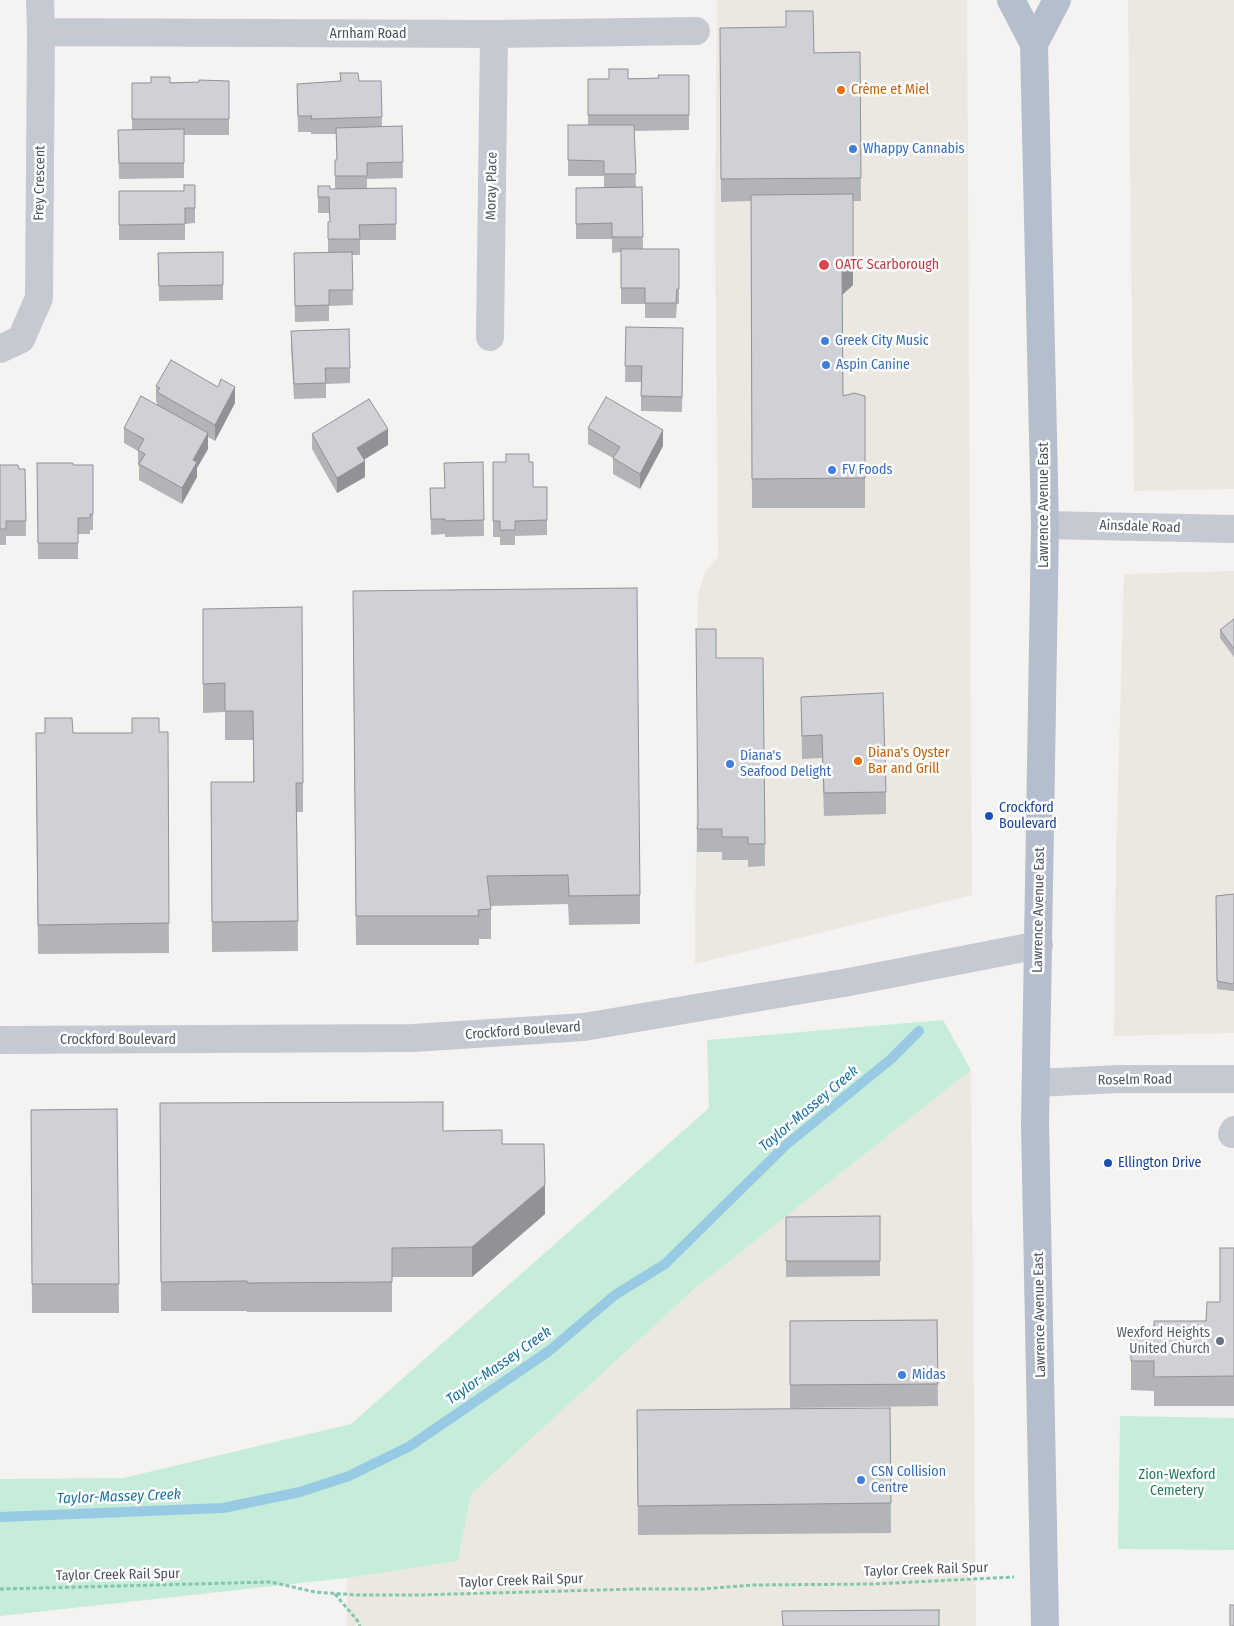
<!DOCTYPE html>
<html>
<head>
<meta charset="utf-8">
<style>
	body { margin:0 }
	canvas { display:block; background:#f4f3f2 }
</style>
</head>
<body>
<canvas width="1234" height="1626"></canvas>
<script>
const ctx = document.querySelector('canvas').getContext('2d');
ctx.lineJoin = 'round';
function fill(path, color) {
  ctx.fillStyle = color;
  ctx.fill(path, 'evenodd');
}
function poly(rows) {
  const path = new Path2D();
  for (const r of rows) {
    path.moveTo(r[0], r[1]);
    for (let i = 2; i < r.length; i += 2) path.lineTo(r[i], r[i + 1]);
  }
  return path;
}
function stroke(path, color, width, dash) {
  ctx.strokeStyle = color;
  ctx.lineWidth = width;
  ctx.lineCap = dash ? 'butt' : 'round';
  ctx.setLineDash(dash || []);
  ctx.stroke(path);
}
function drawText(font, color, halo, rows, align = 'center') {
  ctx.font = font + ' "Fira Sans Condensed",sans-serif';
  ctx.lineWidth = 5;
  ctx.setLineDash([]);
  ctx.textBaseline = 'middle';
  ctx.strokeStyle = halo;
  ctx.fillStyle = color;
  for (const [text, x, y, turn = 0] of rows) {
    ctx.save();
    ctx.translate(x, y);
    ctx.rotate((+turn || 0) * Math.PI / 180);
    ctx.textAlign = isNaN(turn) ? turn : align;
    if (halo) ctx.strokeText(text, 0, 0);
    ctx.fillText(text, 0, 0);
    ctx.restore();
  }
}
fill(poly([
	[717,0,967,0,972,895,695,964,698,595,706,570,718,557,715,228],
	[1128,0,1234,0,1234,489,1134,491],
	[1234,571,1234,1033,1114,1036,1116,853,1124,574],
	[971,1070,976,1626,347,1626,347,1578,458,1561,471,1494,694,1289]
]), '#eae8e0');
fill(poly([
	[943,1020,971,1070,694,1289,471,1494,458,1561,347,1578,0,1616,0,1479,123,1478,351,1424,709,1108,707,1040],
	[1120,1416,1234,1418,1234,1550,1118,1549]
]), '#c6ecda');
stroke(poly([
	[0,1517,223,1508,300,1492,349,1476,410,1446,549,1351,615,1295,665,1264,786,1145,891,1059,919,1031]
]), '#98cae4', 10);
stroke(poly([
	[0,1589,271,1582,315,1592,356,1595,417,1595,638,1589,702,1589,753,1585,873,1584,1014,1577],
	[335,1594,357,1620,360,1626]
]), '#81c7ae', 3, [4, 2.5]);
stroke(poly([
	[41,32,494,34,696,31],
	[490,337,494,34],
	[0,349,21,339,39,298,41,32,40,0],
	[1045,525,1234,529],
	[0,1040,413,1038,584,1027,849,982,1039,945],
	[1036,1083,1119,1079,1234,1079],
	[1232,1134,1234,1130]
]), '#c5cad2', 28);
stroke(poly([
	[1011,0,1034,44,1045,525,1035,1123,1045,1626],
	[1034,44,1057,0]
]), '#b5becd', 28);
fill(poly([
	[720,28,814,53,860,52,861,201,853,201,853,285,842,295,843,396,865,396,865,508,752,508,751,201,721,202],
	[340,73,359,81,381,81,382,127,402,126,403,178,367,179,367,189,396,188,396,240,360,240,360,255,352,255,353,305,329,306,329,321,295,322,294,268,328,252,328,222,330,222,329,213,318,213,318,186,330,189,335,189,335,160,337,160,336,134,311,134,311,132,298,132,297,84,340,81],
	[689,75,689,130,634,131,636,187,642,187,643,249,679,249,679,304,677,304,676,318,645,318,645,304,621,304,621,252,612,253,612,239,576,239,576,188,604,188,604,176,568,176,568,125,588,125,588,79,658,78],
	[229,81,229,135,184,135,184,178,119,179,118,130,132,130,132,83,199,82],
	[195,185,195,223,185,224,185,240,119,240,119,191,184,191],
	[223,252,223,300,159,301,158,253],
	[626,327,683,343,682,412,641,411,641,382,625,382],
	[291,331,350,368,350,383,326,384,326,398,294,399,291,346],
	[156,386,235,403,215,441,208,437,208,449,197,468,197,477,182,504,139,480,139,466,138,466,138,451,124,443,124,428,157,405,157,402,156,402],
	[588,428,663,446,640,489,613,474,613,458,588,444],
	[312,434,388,445,364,459,365,477,337,493,312,449],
	[483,462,484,536,445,537,445,534,431,535,430,488,444,488],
	[493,462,529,462,533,487,547,487,547,535,515,536,515,545,500,545,500,537,493,537],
	[37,463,73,465,93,465,93,530,90,530,90,534,78,534,78,559,38,559],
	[0,465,19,469,25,469,26,536,6,536,6,545,0,545],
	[203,609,303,783,303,812,297,812,298,951,212,952,211,782,253,782,253,740,225,740,225,712,203,713],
	[1234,619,1234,657,1220,638,1220,630],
	[353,620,640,895,640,924,569,925,568,904,491,906,491,939,479,939,479,945,356,945],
	[716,658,763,658,765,866,748,867,748,860,722,860,722,852,697,852,697,829],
	[801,697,886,792,886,814,824,816,822,758,802,759],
	[132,718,159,732,168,732,169,953,38,954,36,762,73,733,132,733],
	[1234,894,1234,991,1232,991,1217,989,1216,896],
	[160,1103,443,1131,502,1144,545,1214,472,1277,392,1277,392,1312,247,1312,247,1311,161,1311],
	[117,1109,119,1313,32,1313,31,1110],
	[880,1216,880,1276,786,1277,786,1217],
	[1234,1248,1234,1406,1154,1406,1154,1391,1131,1390,1131,1335,1154,1335,1206,1321,1220,1302],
	[937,1320,938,1406,790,1408,790,1321],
	[890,1408,891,1533,638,1535,637,1440]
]), '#b3b4b8');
fill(poly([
	[853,256,853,285,842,295,842,266],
	[235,387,235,403,215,441,215,425],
	[388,429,388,445,357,464,357,448],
	[663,430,663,446,640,489,640,474],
	[208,433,208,449,197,468,197,477,182,504,182,488,193,460],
	[365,461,365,477,337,493,337,478],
	[545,1185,545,1214,472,1277,472,1247]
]), '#929296');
const building = poly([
	[786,11,813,11,814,53,860,52,861,178,721,179,720,28,786,27,786,11],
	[609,69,628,69,628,79,659,78,658,75,689,75,689,115,588,115,588,79,609,79,609,69],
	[340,73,358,73,359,81,381,81,382,117,311,119,312,116,298,116,297,84,341,81,340,73],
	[151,77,170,77,170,83,199,82,199,80,229,81,229,119,132,119,132,83,151,83,151,77],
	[568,125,634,125,636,174,604,174,604,161,568,160,568,125],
	[402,126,403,162,367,163,367,176,335,176,335,160,337,160,336,128,402,126],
	[184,129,184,163,119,163,118,130,184,129],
	[184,185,195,185,195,208,185,208,185,224,119,225,119,191,184,191,184,185],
	[318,186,330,186,330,189,396,188,396,224,359,225,360,239,328,239,328,222,330,222,329,197,318,197,318,186],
	[642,187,643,237,612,237,612,223,576,224,576,188,642,187],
	[853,194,853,256,842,266,843,396,854,393,865,396,865,478,752,479,751,195,853,194],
	[621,249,679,249,679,289,677,289,676,303,645,303,645,288,621,288,621,249],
	[223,252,223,285,159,286,158,253,223,252],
	[352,252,353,290,329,290,329,305,295,306,294,253,352,252],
	[626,327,683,328,682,397,641,396,642,366,625,366,626,327],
	[349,329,350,368,325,368,326,383,294,384,291,331,349,329],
	[171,360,218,387,221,379,235,387,215,425,157,392,160,388,156,386,171,360],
	[141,396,208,433,193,460,197,462,182,488,139,464,145,454,138,450,144,439,124,428,141,396],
	[606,397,663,430,640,474,613,458,620,447,588,428,606,397],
	[369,399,388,429,357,448,365,461,337,478,312,434,369,399],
	[506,454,529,454,529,462,533,462,533,487,547,487,547,520,515,521,515,530,500,530,500,521,493,521,493,462,506,462,506,454],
	[483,462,484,520,445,521,445,519,431,519,430,488,445,488,444,463,483,462],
	[37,463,73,463,73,465,93,465,93,514,90,514,90,518,78,518,78,543,38,543,37,463],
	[0,465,18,465,19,469,25,469,26,521,6,521,6,529,0,529,0,465],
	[637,588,640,895,569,896,568,875,487,876,491,909,478,910,479,916,356,916,353,591,637,588],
	[302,607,303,783,296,783,298,921,212,922,211,782,254,782,253,711,225,711,225,683,203,684,203,609,302,607],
	[1234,619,1234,649,1220,630,1234,619],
	[696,629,716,629,716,658,763,658,765,844,748,844,748,837,722,837,722,829,697,829,698,823,696,629],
	[883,693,886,792,824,793,822,735,802,736,801,697,883,693],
	[45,718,72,718,73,733,132,733,132,718,159,718,159,732,168,732,169,923,38,925,36,733,45,733,45,718],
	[1234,894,1234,983,1232,984,1217,981,1216,896,1234,894],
	[443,1102,443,1131,502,1130,502,1144,544,1144,545,1185,472,1247,392,1248,392,1282,247,1283,247,1281,161,1282,160,1103,443,1102],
	[117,1109,119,1284,32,1284,31,1110,117,1109],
	[880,1216,880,1261,786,1261,786,1217,880,1216],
	[1220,1248,1234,1248,1234,1376,1154,1377,1154,1361,1131,1361,1131,1335,1154,1335,1154,1321,1206,1321,1207,1302,1220,1302,1220,1248],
	[937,1320,938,1384,790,1385,790,1321,937,1320],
	[890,1408,891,1503,638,1506,637,1410,890,1408],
	[1230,1605,1234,1605,1234,1626,1230,1626,1230,1605],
	[939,1610,939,1626,783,1626,782,1611,939,1610]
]);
fill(building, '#d0d1d6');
stroke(building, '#929296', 1);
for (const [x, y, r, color] of [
	[841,90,5,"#e8710a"],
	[853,149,5,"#3f7fe0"],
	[824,265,6,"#e0444e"],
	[825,341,5,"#3f7fe0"],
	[826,365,5,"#3f7fe0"],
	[832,470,5,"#3f7fe0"],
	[858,761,5,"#e8710a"],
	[730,764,5,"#3f7fe0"],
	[989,816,5,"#1a4fb4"],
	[1108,1163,5,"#1a4fb4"],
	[1220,1341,5,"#6b7280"],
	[902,1375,5,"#3f7fe0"],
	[861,1480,5,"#3f7fe0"]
]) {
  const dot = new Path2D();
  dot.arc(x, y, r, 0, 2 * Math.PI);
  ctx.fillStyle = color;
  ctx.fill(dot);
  stroke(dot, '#fff', 2);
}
drawText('14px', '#4c535e', '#fff', [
	["Arnham Road",368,34],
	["Frey Crescent",40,183,-89],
	["Moray Place",492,186,-89],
	["Lawrence Avenue East",1044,505,-90],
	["Ainsdale Road",1140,527,2],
	["Lawrence Avenue East",1039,910,-89],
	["Crockford Boulevard",523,1031,-4],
	["Crockford Boulevard",118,1040],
	["Roselm Road",1135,1080,-1],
	["Lawrence Avenue East",1040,1315,-91],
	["Taylor Creek Rail Spur",926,1570,-2],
	["Taylor Creek Rail Spur",118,1575,-1],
	["Taylor Creek Rail Spur",521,1581,-2]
]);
drawText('14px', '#c56008', '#fff', [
	["Crème et Miel",851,90],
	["Diana's Oyster",868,753],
	["Bar and Grill",868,769]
], 'left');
drawText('14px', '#366cbe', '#fff', [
	["Whappy Cannabis",863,149],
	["Greek City Music",835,341],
	["Aspin Canine",836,365],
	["FV Foods",842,470],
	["Diana's",740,756],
	["Seafood Delight",740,772],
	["Midas",912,1375],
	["CSN Collision",871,1472],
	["Centre",871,1488]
], 'left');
drawText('14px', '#be3a42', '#fff', [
	["OATC Scarborough",835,265]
], 'left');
drawText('14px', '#164399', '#fff', [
	["Crockford",999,808],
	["Boulevard",999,824],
	["Ellington Drive",1118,1163]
], 'left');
drawText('14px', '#5b616d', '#fff', [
	["Wexford Heights",1210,1333],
	["United Church",1210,1349]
], 'right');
drawText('14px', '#227a5a', '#fff', [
	["Zion-Wexford",1177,1475],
	["Cemetery",1177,1491]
]);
drawText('italic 15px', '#1b72a1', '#fff', [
	["Taylor-Massey Creek",809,1109,-40],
	["Taylor-Massey Creek",499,1366,-35],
	["Taylor-Massey Creek",119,1497,-2]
]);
</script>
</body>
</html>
